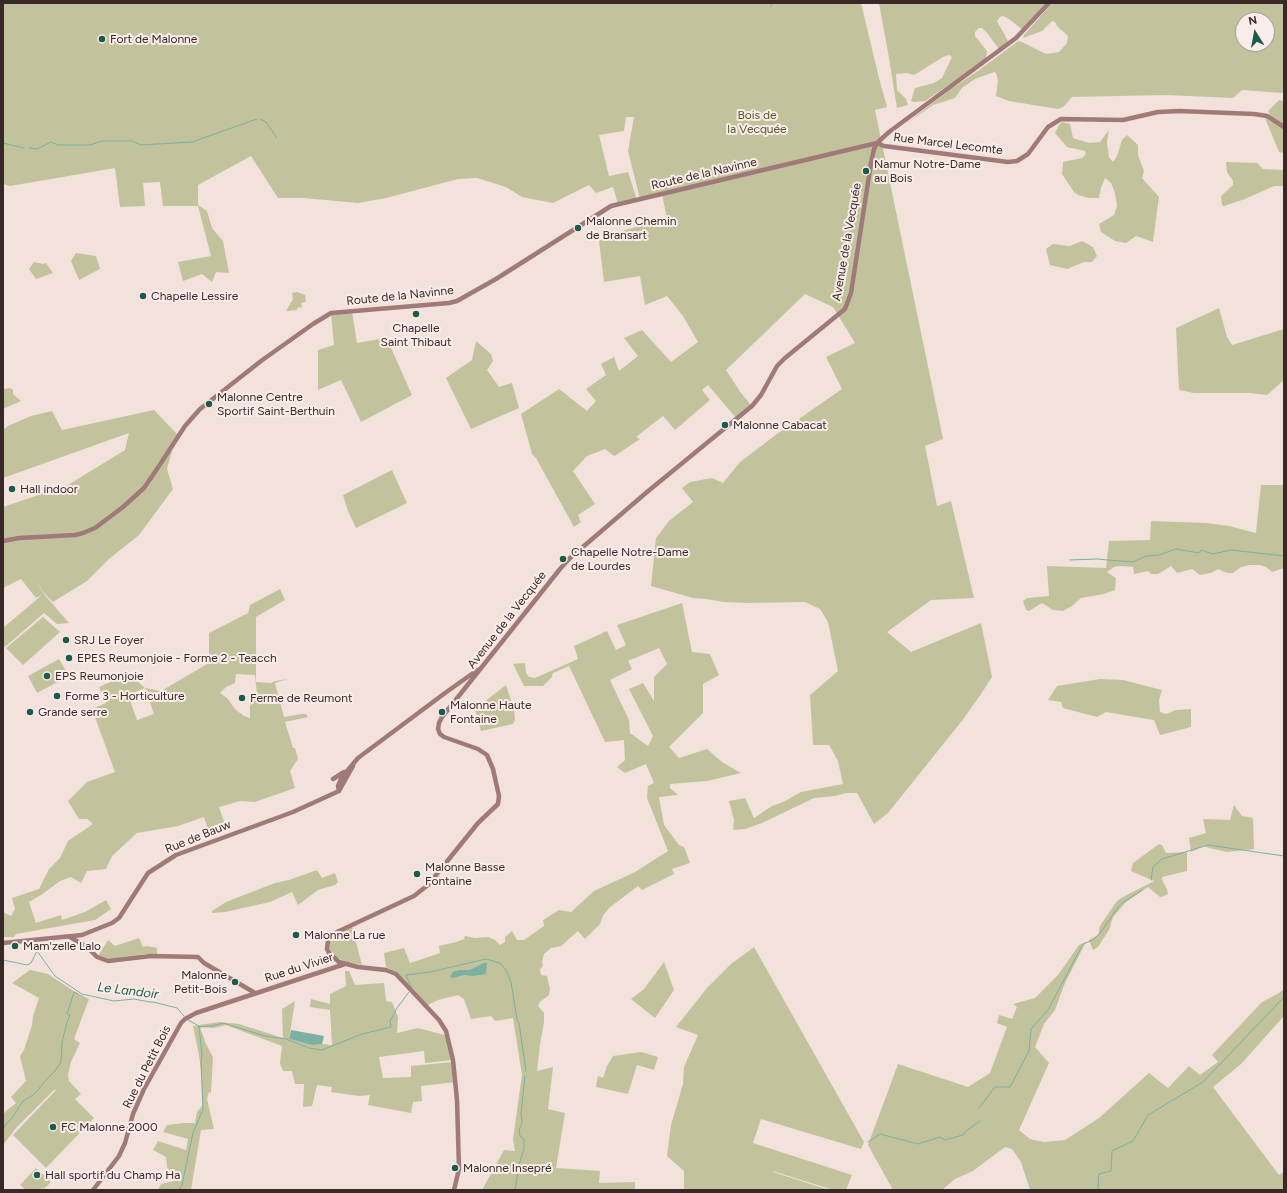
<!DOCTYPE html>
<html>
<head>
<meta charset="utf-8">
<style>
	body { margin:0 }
	#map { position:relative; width:1287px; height:1193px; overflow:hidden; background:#f3e1dc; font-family:Figtree,sans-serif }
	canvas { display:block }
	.frame { position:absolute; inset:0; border:4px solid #382828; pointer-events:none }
	.north { position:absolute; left:1235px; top:12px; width:40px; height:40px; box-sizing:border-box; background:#faede9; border:1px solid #ac9e9c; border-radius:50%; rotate:349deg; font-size:11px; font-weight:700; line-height:16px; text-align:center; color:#382828 }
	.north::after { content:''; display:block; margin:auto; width:14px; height:18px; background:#1c5b4b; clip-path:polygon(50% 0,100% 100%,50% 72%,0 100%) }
</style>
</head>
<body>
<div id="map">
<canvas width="1287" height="1193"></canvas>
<div class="frame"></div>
<div class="north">N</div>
</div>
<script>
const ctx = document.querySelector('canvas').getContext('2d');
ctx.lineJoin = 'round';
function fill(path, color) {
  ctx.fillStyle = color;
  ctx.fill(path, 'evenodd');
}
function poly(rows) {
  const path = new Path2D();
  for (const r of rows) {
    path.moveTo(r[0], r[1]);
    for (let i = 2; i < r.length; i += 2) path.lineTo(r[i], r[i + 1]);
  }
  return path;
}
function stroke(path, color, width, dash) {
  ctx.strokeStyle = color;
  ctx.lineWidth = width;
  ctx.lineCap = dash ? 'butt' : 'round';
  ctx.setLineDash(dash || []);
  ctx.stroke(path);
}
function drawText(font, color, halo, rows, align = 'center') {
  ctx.font = font + ' Figtree,sans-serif';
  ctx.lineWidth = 4;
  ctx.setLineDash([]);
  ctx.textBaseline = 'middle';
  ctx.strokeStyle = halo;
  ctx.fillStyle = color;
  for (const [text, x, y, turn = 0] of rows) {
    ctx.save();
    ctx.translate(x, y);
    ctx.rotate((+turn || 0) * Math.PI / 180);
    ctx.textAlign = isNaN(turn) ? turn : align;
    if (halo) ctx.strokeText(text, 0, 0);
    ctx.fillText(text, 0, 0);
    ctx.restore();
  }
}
fill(poly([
	[3,3,861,3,879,78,887,107,875,110,943,439,925,446,937,506,951,501,974,598,931,600,887,632,911,652,981,623,992,677,979,697,961,722,888,813,874,824,857,793,846,793,835,796,814,798,762,823,745,829,733,830,734,820,729,801,745,798,754,818,772,806,783,802,801,792,843,784,838,761,829,745,813,745,810,695,838,671,828,622,820,609,805,602,748,603,724,602,706,599,693,598,651,586,656,538,669,521,693,502,682,488,690,482,712,478,723,483,740,462,777,434,842,389,826,357,855,343,833,307,805,294,726,370,741,393,752,406,737,419,708,385,702,390,710,400,675,430,663,416,636,437,640,439,616,455,614,456,605,449,587,456,573,471,595,504,578,515,581,522,574,527,536,458,532,454,521,414,559,389,587,411,596,401,586,389,606,375,601,364,614,357,619,371,638,356,624,338,642,330,671,362,698,342,683,316,667,296,645,305,640,276,604,282,599,241,618,232,667,219,662,194,640,199,628,151,634,117,626,117,624,131,599,135,609,176,628,172,637,200,618,204,613,187,596,193,589,185,553,203,522,197,506,187,477,178,458,179,386,198,358,203,304,198,278,198,251,156,198,185,198,205,207,211,212,228,223,241,229,273,216,272,212,282,202,274,183,281,178,262,211,256,198,206,163,206,160,182,143,183,145,206,120,207,115,168,10,186,3,184],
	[879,3,1047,3,1023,30,1009,19,1003,16,1000,17,997,21,1008,41,999,49,987,33,982,28,979,28,975,32,975,36,987,51,986,59,977,66,925,101,914,102,911,101,915,88,934,83,942,78,952,57,949,55,943,57,914,75,907,73,896,74,897,90,906,99,908,105,897,108,888,52],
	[1052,3,1284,3,1284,90,1282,93,1242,90,1233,98,1166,95,1072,97,1063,107,1058,109,1009,101,996,96,998,80,996,73,994,72,975,79,962,88,955,98,933,105,907,123,952,88,978,71,1017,42,1020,41,1046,54,1059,52,1067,43,1068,36,1057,26,1055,22,1052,21,1042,31,1023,38,1024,35],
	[1243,20,1267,20,1267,44,1243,44],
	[1279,100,1284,101,1284,153,1279,152,1265,118,1274,123,1268,111],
	[1062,122,1070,124,1073,138,1089,143,1100,142,1109,130,1107,142,1109,157,1113,162,1117,156,1122,140,1127,135,1138,145,1138,155,1144,171,1142,178,1159,197,1153,242,1136,236,1126,243,1115,241,1101,232,1099,224,1114,215,1117,206,1115,193,1111,183,1105,178,1101,188,1099,198,1089,198,1078,195,1074,192,1062,174,1063,162,1082,158,1086,154,1085,151,1067,147,1055,133,1059,125],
	[1226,162,1257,163,1263,169,1284,170,1284,186,1274,186,1245,199,1224,206,1222,205,1221,196,1233,185,1233,181,1227,172],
	[1082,241,1093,247,1097,256,1092,262,1084,262,1067,269,1050,265,1046,249,1053,244,1070,246],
	[76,253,96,256,100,269,79,280,71,261],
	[34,262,43,264,46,263,53,273,36,279,29,269],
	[297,292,305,295,306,302,301,303,302,307,297,308,297,310,286,311,293,299,292,293],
	[1219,308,1227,337,1232,345,1284,329,1284,380,1267,395,1250,393,1194,393,1179,390,1176,328],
	[352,311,357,343,379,339,391,348,412,395,361,422,341,380,318,390,318,350,334,345,331,313],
	[476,341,491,354,493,361,487,370,499,387,512,383,519,408,471,429,446,378,472,360],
	[10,388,13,390,13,394,21,401,3,409,3,389],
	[154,410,178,435,173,447,167,469,173,489,139,535,109,559,87,581,53,602,44,593,35,579,44,594,69,623,57,624,44,613,5,647,3,645,3,628,42,595,36,598,21,579,3,588,3,507,68,485,125,450,129,433,3,478,3,430,8,426,31,416,52,411,62,430],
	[392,470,407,503,356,528,348,511,343,495],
	[1261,485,1284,485,1284,568,1272,572,1266,567,1260,565,1250,565,1241,567,1233,573,1227,573,1218,569,1211,573,1200,575,1192,569,1177,573,1171,566,1158,574,1151,574,1148,571,1134,574,1133,567,1120,566,1114,567,1107,572,1116,578,1115,590,1104,594,1081,598,1072,606,1063,611,1053,610,1042,603,1029,611,1026,610,1023,601,1027,598,1049,596,1047,566,1106,568,1109,541,1150,540,1151,521,1206,523,1229,526,1256,533],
	[280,589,285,600,256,617,256,682,271,683,275,681,288,679,275,683,284,717,302,714,306,714,308,717,285,722,293,748,295,748,298,759,290,771,295,788,255,802,240,801,219,807,226,827,208,829,204,817,178,826,137,833,112,856,106,869,87,871,81,883,71,877,60,881,41,895,29,902,36,923,61,915,62,920,85,912,106,900,111,909,95,920,16,934,14,937,3,937,3,912,11,916,15,909,12,898,39,889,49,869,60,858,68,841,93,824,87,819,79,819,68,801,87,782,115,772,92,709,106,703,99,687,129,674,145,688,161,691,209,663,209,633,248,613,247,618,250,605],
	[236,674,255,675,257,694,256,698,250,706,250,718,244,716,236,710,227,698,220,693,226,687,235,683],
	[145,688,154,714,137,720,128,695],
	[682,603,692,652,710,654,719,675,703,684,703,713,669,747,679,758,707,749,722,762,741,773,707,781,670,784,670,788,678,795,659,797,664,825,679,845,684,847,690,863,672,869,674,874,642,890,638,886,609,908,603,916,600,924,585,939,578,931,561,946,551,948,544,954,542,962,543,966,540,969,541,975,547,976,550,989,549,995,540,1002,538,1006,544,1013,544,1022,540,1044,537,1071,553,1067,548,1109,565,1113,556,1168,600,1171,599,1183,635,1182,635,1190,482,1190,504,1150,515,1151,513,1139,522,1075,513,1018,495,1021,491,1016,471,1019,464,999,458,995,438,1000,426,1006,398,973,386,967,384,953,404,948,410,963,440,953,439,946,456,942,464,939,465,936,475,938,488,937,495,940,500,945,505,942,505,937,512,931,517,940,524,940,544,926,543,920,559,910,571,912,594,891,635,872,668,851,647,798,648,786,654,783,646,764,625,773,617,767,625,760,624,740,605,742,569,666,553,673,552,677,543,686,524,686,513,664,525,663,526,673,529,677,535,678,578,659,574,646,607,631,616,650,626,645,617,625],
	[659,648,667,664,654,677,654,701,643,683,629,689,653,736,648,746,630,733,629,720,610,680,632,669,628,661],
	[43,617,60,632,23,665,6,648],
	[59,659,69,676,37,693,28,676],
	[1100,679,1123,680,1162,690,1159,700,1160,712,1166,714,1176,710,1191,709,1191,727,1160,735,1154,720,1106,712,1097,717,1063,708,1061,702,1048,700,1057,686],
	[506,685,514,709,515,720,513,724,481,731,475,709],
	[1234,805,1242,816,1253,818,1254,849,1227,852,1209,848,1204,846,1191,852,1189,838,1206,833,1203,819,1230,820],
	[1159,844,1162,845,1166,853,1187,852,1187,871,1162,877,1163,882,1167,889,1168,894,1164,896,1160,897,1148,887,1126,902,1113,917,1109,930,1098,947,1093,950,1089,940,1098,935,1100,926,1117,901,1123,897,1154,881,1131,871,1133,863],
	[317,870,322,878,335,873,338,882,335,885,318,890,298,905,292,892,270,902,225,912,212,913,212,911,226,902,275,883,289,880],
	[352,927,362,965,346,962,334,956,331,953,329,944,332,937],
	[139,938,143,947,147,946,157,948,157,955,145,954,109,959,98,956,108,940,115,946],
	[1086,942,1065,983,1055,1010,1044,1024,1035,1047,1049,1063,1019,1130,1030,1139,1044,1142,1065,1140,1099,1118,1149,1073,1168,1088,1189,1066,1200,1075,1218,1062,1212,1055,1262,1002,1279,993,1284,989,1284,1016,1241,1064,1213,1087,1279,1175,1284,1172,1284,1190,1030,1190,1021,1162,1012,1149,1005,1147,973,1171,955,1179,942,1190,893,1190,868,1145,898,1064,968,1087,990,1073,1007,1027,997,1023,999,1015,1012,1019,1017,1007,1013,1004,1035,998,1058,975,1079,945],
	[754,947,864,1142,861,1149,761,1119,753,1143,852,1175,846,1190,833,1190,773,1171,773,1172,829,1190,684,1190,684,1171,667,1156,671,1125,683,1084,684,1067,698,1035,676,1027,707,988,731,964],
	[664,962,674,990,655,1018,631,999,644,989],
	[30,970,48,974,72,990,89,999,74,1039,80,1043,71,1062,68,1075,69,1081,81,1094,75,1099,94,1118,46,1168,13,1135,57,1089,53,1091,16,1128,3,1145,3,1115,6,1111,16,1103,11,1097,26,1081,20,1056,24,1050,32,1025,33,1016,39,998,12,983],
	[345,971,349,971,355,985,384,983,386,1001,392,1002,398,1017,397,1033,418,1028,448,1036,452,1060,425,1063,424,1051,379,1057,383,1078,411,1077,411,1066,453,1062,456,1082,421,1086,422,1101,413,1102,411,1113,368,1105,370,1095,359,1096,331,1092,332,1087,317,1085,312,1106,303,1107,304,1084,295,1084,292,1071,283,1071,280,1063,282,1046,226,1025,214,1028,200,1027,206,1044,213,1057,211,1093,209,1092,207,1099,214,1129,201,1130,191,1190,158,1190,161,1184,174,1181,173,1175,167,1167,166,1157,153,1150,158,1141,186,1150,188,1139,163,1132,167,1125,184,1123,195,1123,197,1112,202,1106,202,1079,199,1055,193,1026,218,1022,239,1024,283,1038,282,1009,295,1001,289,1039,312,1045,322,1044,332,1045,330,1010,310,1007,311,999,330,1004,330,994,346,986],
	[641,1052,658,1057,654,1070,637,1065,628,1094,596,1087,598,1076,603,1078,607,1066,613,1056],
	[36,1168,51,1182,44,1189,42,1188,40,1190,26,1190,20,1185]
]), '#c2c39c');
fill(poly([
	[484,963,487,963,486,974,473,976,464,975,453,978,450,977,453,972,459,970,470,970],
	[291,1030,324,1036,322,1044,312,1045,289,1039]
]), '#7ab1a2');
stroke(poly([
	[771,7,772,3],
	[260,119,266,122,277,138],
	[3,143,24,148],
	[29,148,37,149,51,142,58,145,90,145,102,141,132,141,141,145,192,142,257,119],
	[1070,560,1097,559,1133,562,1146,556,1159,555,1176,549,1199,553,1201,550,1213,554,1231,550,1284,556],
	[1151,880,1153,867,1162,859,1208,845,1284,856],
	[1121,904,1142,890],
	[3,960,27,965,31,963,37,951,55,976,82,994,114,1001,134,999,150,1002,153,1002,177,1008,184,1016],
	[411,987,406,975,430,972,486,959,500,963,506,970,511,982,517,1020,519,1023,526,1071],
	[188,1020,199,1026],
	[199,1027,212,1026,223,1023,265,1036,286,1039,309,1048,322,1050,362,1034,391,1027,390,1021,397,1008,409,992],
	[979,1108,995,1087,1010,1087,1029,1051,1031,1029,1048,1010,1083,944,1093,940,1101,932,1119,906],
	[3,1130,6,1124,12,1118,23,1101,33,1095,38,1090,44,1082,55,1071,61,1062,62,1042,67,1022,70,1015,67,1014,74,992,78,994],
	[868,1142,880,1134,918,1144,940,1137,945,1140,963,1135,966,1131,980,1121],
	[179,1190,182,1185,193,1133,203,1109,201,1062,202,1054,199,1027],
	[515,1190,519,1165,524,1149,524,1139,520,1136,519,1130,522,1123,521,1114,525,1076],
	[1098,1190,1099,1174,1111,1171,1112,1151,1133,1141,1148,1115,1203,1082,1284,997]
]), '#7ab1a2', 1);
stroke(poly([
	[877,143,884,146,1008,162,1017,161,1028,154,1048,127,1061,119,1123,120,1158,112,1179,111,1254,114,1267,116,1284,127],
	[3,541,19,538,75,535,83,533,95,528,123,507,144,488,159,466,185,426,200,409,261,361,313,324,331,313,449,303,457,301,496,279,611,206,877,143],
	[333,779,344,772],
	[339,791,338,786,342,777,358,758,445,693,476,671,480,669],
	[339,791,353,766],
	[70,937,87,947,97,957,108,961,151,956,198,957,204,963,255,993],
	[3,943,82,935,112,923,119,918,148,873,176,855,293,812,339,791],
	[93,1190,119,1156,125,1143,133,1114,144,1089,181,1023,185,1019,196,1013,345,964],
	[454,1190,459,1169,457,1100,453,1060,446,1031,439,1020,396,974,386,970,358,967,339,962,329,953,327,949,328,941,331,937,337,932,414,896,428,885,478,823,498,804,499,796,493,769,487,755,478,749,444,737,440,734,438,729,439,723,442,717,560,569,570,558,647,492,752,406,761,395,777,366,785,358,845,309,851,293,871,163,874,149,877,143,889,132,1016,38,1049,3]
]), '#a07a79', 4.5);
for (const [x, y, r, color] of [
	[102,39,4,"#1c5b4b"],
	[866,171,4,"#1c5b4b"],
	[578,228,4,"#1c5b4b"],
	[143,296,4,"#1c5b4b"],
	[416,314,4,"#1c5b4b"],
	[209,404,4,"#1c5b4b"],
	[725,425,4,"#1c5b4b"],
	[12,489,4,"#1c5b4b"],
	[563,559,4,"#1c5b4b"],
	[66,640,4,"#1c5b4b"],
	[69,658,4,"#1c5b4b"],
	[47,676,4,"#1c5b4b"],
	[57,696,4,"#1c5b4b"],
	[242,698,4,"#1c5b4b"],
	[30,712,4,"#1c5b4b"],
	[442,712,4,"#1c5b4b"],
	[417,874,4,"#1c5b4b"],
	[296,935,4,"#1c5b4b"],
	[15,946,4,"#1c5b4b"],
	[235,982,4,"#1c5b4b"],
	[53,1127,4,"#1c5b4b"],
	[455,1168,4,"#1c5b4b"],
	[37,1175,4,"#1c5b4b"]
]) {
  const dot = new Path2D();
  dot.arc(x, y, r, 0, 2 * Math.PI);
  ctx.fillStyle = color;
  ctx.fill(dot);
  stroke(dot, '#faede9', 1.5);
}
drawText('12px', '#382828', '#faede9', [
	["Fort de Malonne",110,39],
	["Namur Notre-Dame",874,164],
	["au Bois",874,178],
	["Malonne Chemin",586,221],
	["de Bransart",586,235],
	["Chapelle Lessire",151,296],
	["Chapelle",416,328,"center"],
	["Saint Thibaut",416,342,"center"],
	["Malonne Centre",217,397],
	["Sportif Saint-Berthuin",217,411],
	["Malonne Cabacat",733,425],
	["Hall indoor",20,489],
	["Chapelle Notre-Dame",571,552],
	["de Lourdes",571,566],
	["SRJ Le Foyer",74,640],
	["EPES Reumonjoie - Forme 2 - Teacch",77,658],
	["EPS Reumonjoie",55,676],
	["Forme 3 - Horticulture",65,696],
	["Ferme de Reumont",250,698],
	["Malonne Haute",450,705],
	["Fontaine",450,719],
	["Grande serre",38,712],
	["Malonne Basse",425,867],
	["Fontaine",425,881],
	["Malonne La rue",304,935],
	["Mam'zelle Lalo",23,946],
	["Malonne",227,975,"right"],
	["Petit-Bois",227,989,"right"],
	["FC Malonne 2000",61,1127],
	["Malonne Insepré",463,1168],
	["Hall sportif du Champ Ha",45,1175]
], 'left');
drawText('12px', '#56572b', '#faede9', [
	["Bois de",757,115],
	["la Vecquée",757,129]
]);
drawText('12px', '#382828', '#faede9', [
	["Rue Marcel Lecomte",948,144,7],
	["Route de la Navinne",704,174,-13],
	["Avenue de la Vecquée",847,242,-80],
	["Route de la Navinne",400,296,-6],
	["Avenue de la Vecquée",507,620,-52],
	["Rue de Bauw",198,837,-22],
	["Rue du Vivier",299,968,-18],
	["Rue du Petit Bois",147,1067,-63]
]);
drawText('italic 13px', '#1c5b4b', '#faede9', [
	["Le Landoir",128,991,7]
]);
</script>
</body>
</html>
